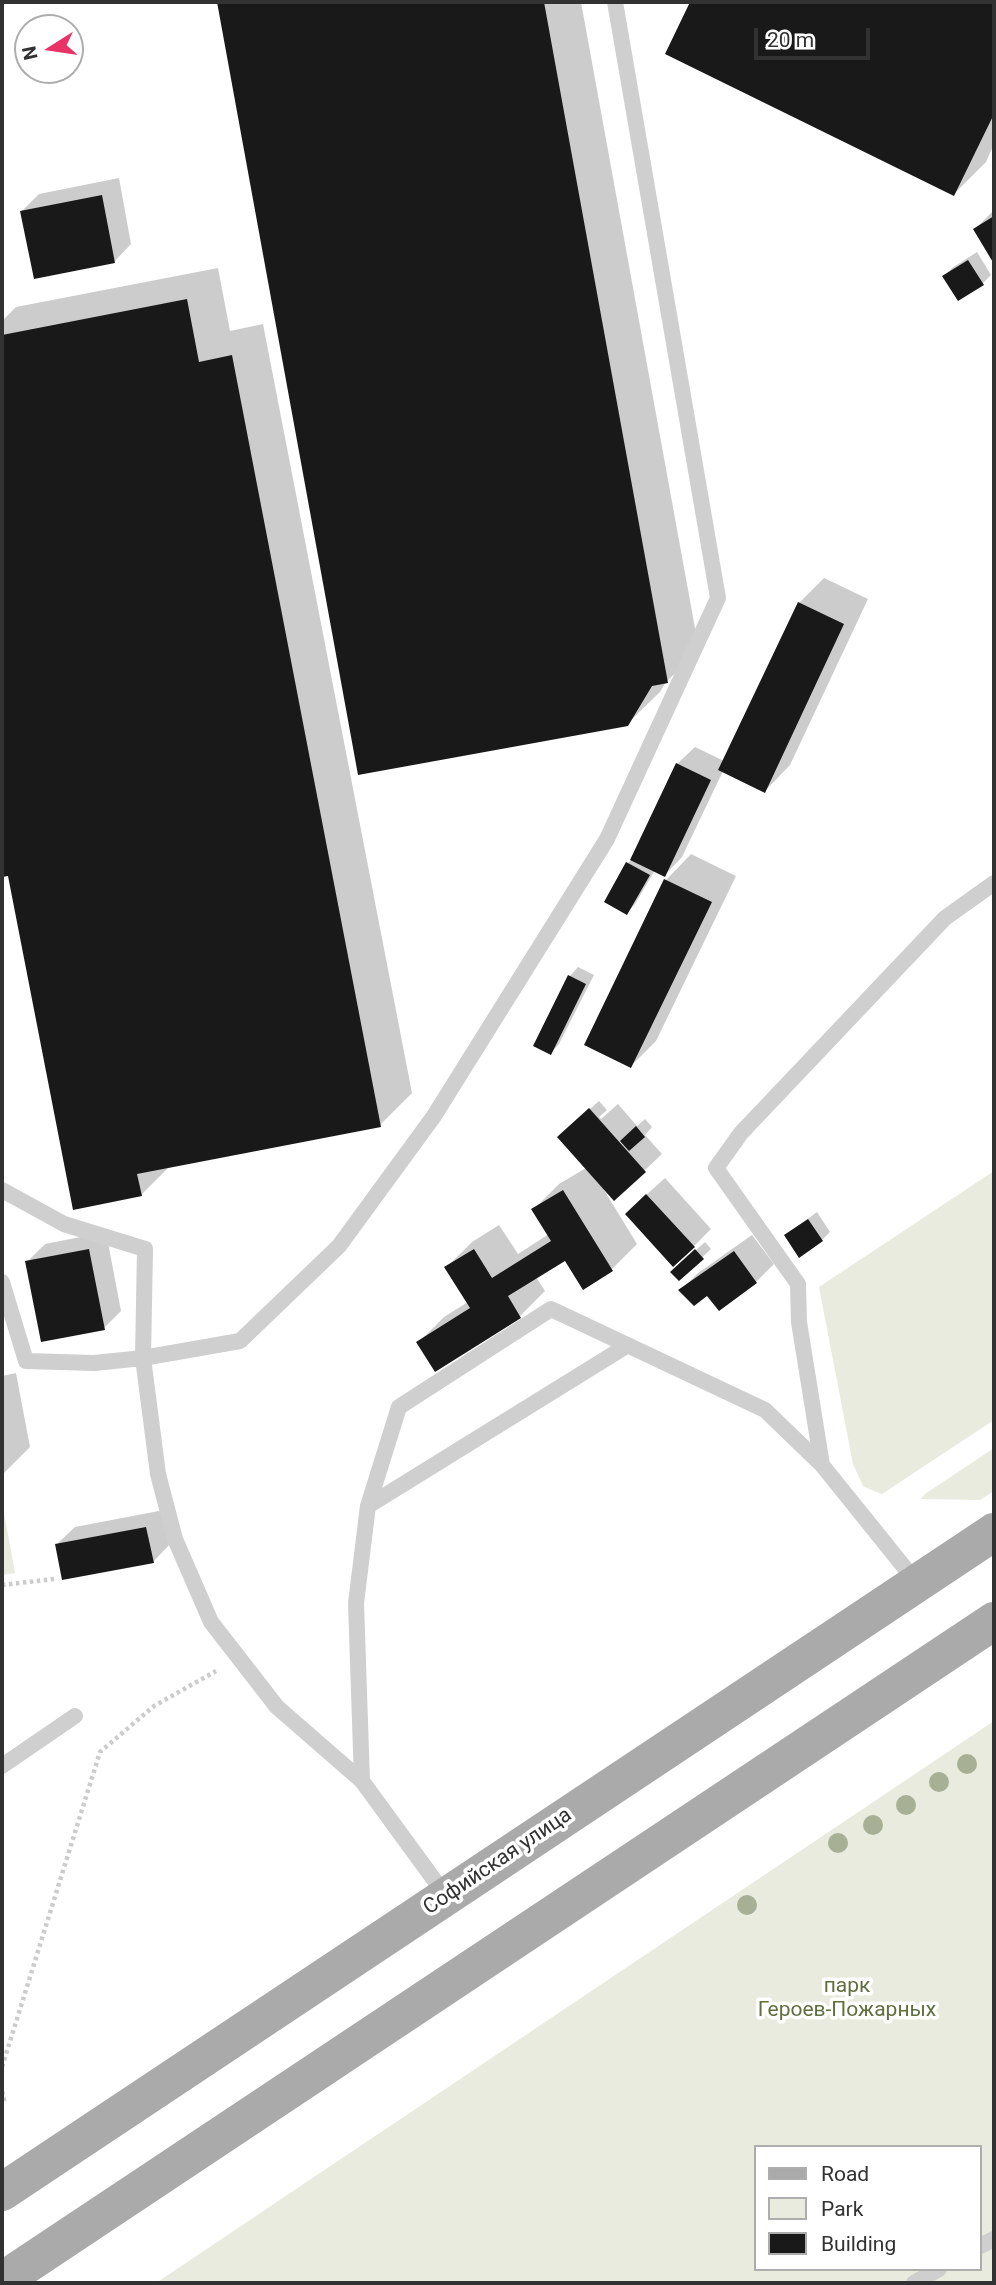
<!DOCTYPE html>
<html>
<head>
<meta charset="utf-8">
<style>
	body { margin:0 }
	#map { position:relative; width:996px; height:2285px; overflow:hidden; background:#fff; font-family:Roboto,sans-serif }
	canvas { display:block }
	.frame { position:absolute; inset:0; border:4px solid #323232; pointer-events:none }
	.legend { position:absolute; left:754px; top:2145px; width:228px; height:126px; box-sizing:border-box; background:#fff; border:2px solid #adadad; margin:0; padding:9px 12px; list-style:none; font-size:21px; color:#323232 }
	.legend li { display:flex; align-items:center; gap:14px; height:35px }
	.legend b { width:35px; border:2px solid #adadad }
	.north { position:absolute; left:14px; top:14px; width:70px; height:70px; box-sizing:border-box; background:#fff; border:2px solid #adadad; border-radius:50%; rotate:258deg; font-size:19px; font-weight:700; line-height:28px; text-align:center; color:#323232 }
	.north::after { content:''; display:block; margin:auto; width:24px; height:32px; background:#e93366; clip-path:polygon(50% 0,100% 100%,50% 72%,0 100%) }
	.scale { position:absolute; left:754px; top:28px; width:116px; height:32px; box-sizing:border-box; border:4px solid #323232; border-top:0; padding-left:9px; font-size:21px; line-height:24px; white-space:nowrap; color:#323232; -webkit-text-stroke:5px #fff; paint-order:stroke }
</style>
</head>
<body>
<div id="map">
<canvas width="996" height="2285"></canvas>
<div class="frame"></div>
<ul class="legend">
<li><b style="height:9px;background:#aaa"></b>Road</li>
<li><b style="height:19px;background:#e8ebdd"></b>Park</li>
<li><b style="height:19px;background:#191919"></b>Building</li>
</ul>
<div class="north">N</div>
<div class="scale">20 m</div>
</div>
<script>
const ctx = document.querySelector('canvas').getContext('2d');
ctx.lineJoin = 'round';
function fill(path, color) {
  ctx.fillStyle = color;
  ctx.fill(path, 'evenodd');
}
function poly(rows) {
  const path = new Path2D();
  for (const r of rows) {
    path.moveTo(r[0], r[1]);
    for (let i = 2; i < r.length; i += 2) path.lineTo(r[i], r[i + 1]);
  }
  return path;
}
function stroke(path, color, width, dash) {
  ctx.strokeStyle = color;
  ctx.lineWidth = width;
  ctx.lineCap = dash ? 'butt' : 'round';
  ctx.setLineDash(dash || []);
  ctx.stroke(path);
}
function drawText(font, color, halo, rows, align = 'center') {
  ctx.font = font + ' Roboto,sans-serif';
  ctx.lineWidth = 7;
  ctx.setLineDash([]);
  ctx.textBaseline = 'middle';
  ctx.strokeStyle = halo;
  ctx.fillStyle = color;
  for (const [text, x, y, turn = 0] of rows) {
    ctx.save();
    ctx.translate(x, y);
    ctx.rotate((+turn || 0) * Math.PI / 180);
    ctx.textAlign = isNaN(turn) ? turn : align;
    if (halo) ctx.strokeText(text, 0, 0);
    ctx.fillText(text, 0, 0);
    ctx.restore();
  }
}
fill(poly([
	[994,1171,994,1420,882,1494,876,1492,863,1486,853,1464,819,1287],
	[994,1448,994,1491,980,1500,921,1499,925,1494],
	[2,1502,15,1573,2,1575],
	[994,1721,994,2283,156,2283],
	[756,2147,980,2147,980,2269,756,2269]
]), '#e8ebdd');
fill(poly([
	[219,2,581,2,699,650,666,682,660,692,627,724,359,773],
	[692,2,994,2,994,144,986,162,954,194,667,53],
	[119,178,131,244,114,262,22,211,39,194],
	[994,210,994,260,975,229],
	[977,252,991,275,983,283,959,299,944,277,952,268],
	[218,268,230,331,263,324,412,1093,380,1125,170,1166,141,1195,9,874,2,875,2,321,16,307],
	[824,578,868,599,790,765,765,791,723,771,682,857,665,875,655,870,635,904,627,913,628,863,633,858,677,764,695,747,724,761,799,603],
	[691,854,736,876,656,1041,631,1066,587,1044,666,880],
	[578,967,594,975,559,1044,551,1053,535,1045,570,976],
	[599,1101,607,1110,599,1117,601,1119,618,1104,637,1126,645,1119,652,1127,645,1135,662,1154,644,1171,604,1190,637,1244,612,1269,584,1287,566,1258,536,1277,545,1291,520,1316,436,1369,419,1342,444,1317,468,1302,446,1268,472,1242,499,1225,518,1254,549,1234,533,1210,559,1184,586,1168,567,1129],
	[665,1178,711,1229,694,1246,645,1196],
	[817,1212,830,1232,822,1240,786,1235],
	[106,1232,121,1311,104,1328,27,1262,45,1244],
	[752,1235,774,1264,756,1282,720,1308,708,1294,681,1290,698,1273],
	[705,1242,711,1249,679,1279,681,1263],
	[16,1373,30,1447,2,1475,2,1376],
	[164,1510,170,1544,153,1562,57,1544,75,1527]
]), '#0003');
fill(poly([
	[217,2,544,2,668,683,652,686,628,726,358,775],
	[690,2,994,2,994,114,954,196,665,54],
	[102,195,115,263,34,279,20,211],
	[994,216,994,264,973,229],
	[968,260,984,285,958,301,942,276],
	[187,299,199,362,232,355,381,1127,137,1174,142,1196,73,1210,8,876,2,877,2,335],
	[798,602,844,624,765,793,718,770],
	[676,763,711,780,665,877,630,860],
	[626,862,650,875,627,915,604,902],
	[664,879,712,902,631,1068,584,1045],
	[568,975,586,984,551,1055,533,1046],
	[589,1108,646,1172,614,1201,557,1137],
	[636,1126,645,1137,629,1151,620,1141],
	[563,1190,613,1271,583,1290,565,1261,508,1296,521,1318,435,1372,416,1342,470,1308,444,1267,474,1249,492,1278,551,1241,531,1209],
	[646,1194,695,1247,673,1267,625,1214],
	[808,1219,823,1241,799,1258,784,1235],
	[89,1249,105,1330,41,1342,25,1261],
	[695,1249,704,1259,679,1281,670,1272],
	[734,1251,757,1283,719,1311,707,1296,694,1306,678,1290],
	[146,1527,154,1563,62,1580,55,1544]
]), '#191919');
stroke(poly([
	[2,1585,54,1579],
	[2,2067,100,1752,154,1706,216,1671],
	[2,2091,5,2104]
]), '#ccc', 4.5, [3.5, 3.5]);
stroke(poly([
	[2,1190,64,1224,145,1249,143,1358,158,1474,175,1539,211,1622,277,1707,362,1781,446,1896],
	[2,1282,26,1361,94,1363,143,1358,240,1341,339,1246,434,1116,607,839,718,598,615,2],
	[822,1465,799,1322,798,1284,716,1168,741,1133,945,918,994,883],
	[368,1506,628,1345],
	[2,1766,75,1716],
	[362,1781,356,1603,368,1506,399,1407,551,1309,765,1410,822,1465,917,1583],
	[980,2246,994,2239],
	[914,2283,939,2269]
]), '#cfcfcf', 16);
stroke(poly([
	[2,2192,994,1532],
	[2,2281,994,1621]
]), '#aaa', 38);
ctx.fillStyle = '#a7b094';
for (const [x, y] of [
	[967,1764],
	[939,1782],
	[906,1805],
	[873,1825],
	[838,1843],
	[747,1905]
]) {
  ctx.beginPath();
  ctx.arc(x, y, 10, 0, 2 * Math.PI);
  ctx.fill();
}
drawText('21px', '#323232', '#fff', [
	["Софийская улица",498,1862,-34]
]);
drawText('21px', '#5f6f3d', '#fff', [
	["парк",847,1987],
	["Героев-Пожарных",847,2011]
]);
</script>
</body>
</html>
